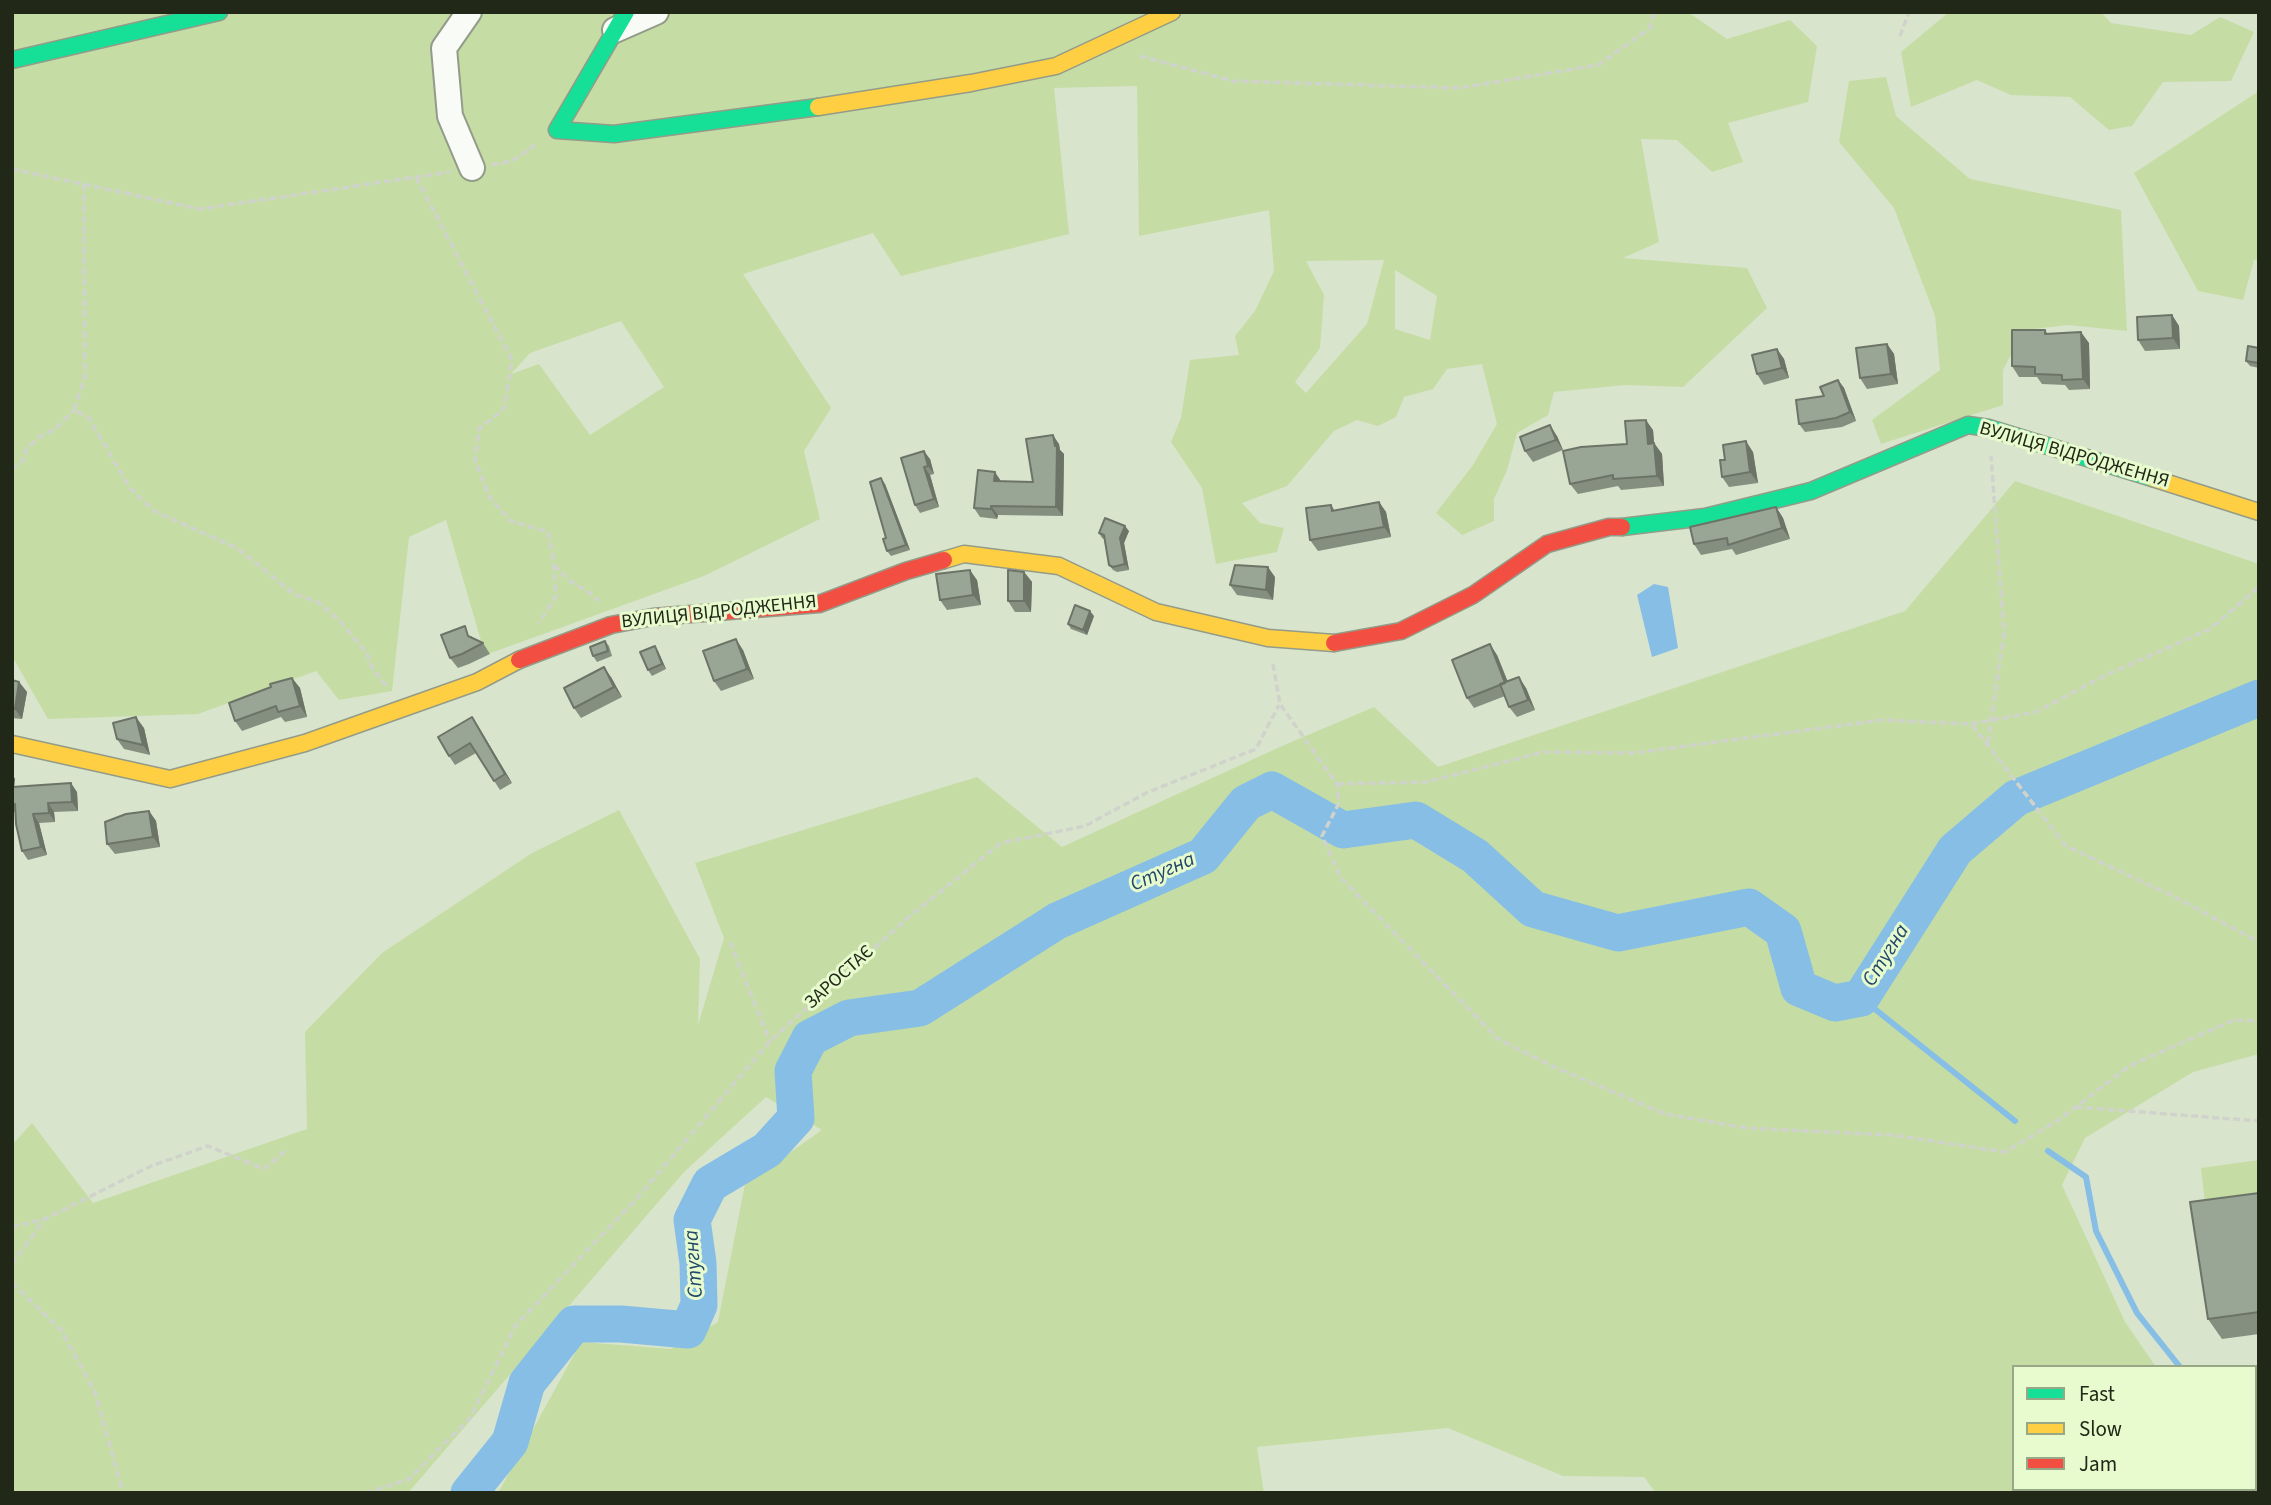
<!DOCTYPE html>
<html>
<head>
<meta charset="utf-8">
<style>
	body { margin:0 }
	#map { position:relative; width:2271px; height:1505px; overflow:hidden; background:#d9e4cc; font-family:"Source Sans 3",sans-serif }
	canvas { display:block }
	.frame { position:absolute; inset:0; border:14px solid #212817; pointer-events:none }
	.legend { position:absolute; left:2012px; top:1365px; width:245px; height:126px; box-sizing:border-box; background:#e7fbce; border:2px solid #98a785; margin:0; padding:9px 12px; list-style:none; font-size:21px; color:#212817 }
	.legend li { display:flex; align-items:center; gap:14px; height:35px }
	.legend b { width:35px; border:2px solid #98a785 }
</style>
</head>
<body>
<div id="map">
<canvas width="2271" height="1505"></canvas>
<div class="frame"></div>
<ul class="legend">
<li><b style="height:9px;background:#16e098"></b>Fast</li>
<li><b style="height:9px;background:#ffcf43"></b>Slow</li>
<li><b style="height:9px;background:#f24e42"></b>Jam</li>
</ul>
</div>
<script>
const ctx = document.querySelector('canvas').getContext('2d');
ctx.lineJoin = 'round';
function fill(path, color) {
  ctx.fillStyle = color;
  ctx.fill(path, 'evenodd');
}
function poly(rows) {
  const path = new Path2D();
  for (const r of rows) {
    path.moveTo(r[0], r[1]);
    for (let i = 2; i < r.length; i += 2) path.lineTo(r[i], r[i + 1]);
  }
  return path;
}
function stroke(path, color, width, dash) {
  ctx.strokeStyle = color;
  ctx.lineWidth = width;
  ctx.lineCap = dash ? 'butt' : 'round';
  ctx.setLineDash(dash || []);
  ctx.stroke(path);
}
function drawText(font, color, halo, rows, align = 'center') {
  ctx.font = font + ' "Source Sans 3",sans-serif';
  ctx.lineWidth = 6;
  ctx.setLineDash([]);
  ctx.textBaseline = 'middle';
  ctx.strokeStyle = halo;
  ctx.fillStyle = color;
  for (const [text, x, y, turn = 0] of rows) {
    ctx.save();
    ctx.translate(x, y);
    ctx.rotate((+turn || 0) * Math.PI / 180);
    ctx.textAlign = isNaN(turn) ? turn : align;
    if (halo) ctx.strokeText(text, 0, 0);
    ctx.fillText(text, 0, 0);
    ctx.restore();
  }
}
fill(poly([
	[12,12,1688,12,1727,39,1790,20,1817,46,1808,102,1728,123,1743,162,1712,172,1677,140,1641,139,1659,242,1623,258,1747,268,1767,308,1683,387,1625,385,1554,392,1548,415,1517,433,1507,470,1494,499,1494,521,1462,535,1436,513,1473,465,1497,424,1482,364,1447,369,1433,389,1404,397,1396,417,1378,426,1357,420,1334,431,1287,486,1242,503,1260,523,1284,528,1277,552,1216,564,1202,488,1171,442,1181,418,1190,360,1239,355,1235,336,1255,311,1274,271,1269,210,1139,236,1137,86,1054,88,1069,234,901,276,873,233,743,274,831,408,804,451,820,519,704,576,485,655,446,520,409,537,392,691,339,700,316,671,198,714,48,719,12,656],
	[1384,260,1367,324,1306,393,1295,382,1320,348,1324,295,1306,261],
	[1395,270,1437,296,1430,340,1395,329],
	[621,321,664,387,590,435,539,364,511,374,530,353],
	[1949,12,2101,12,2111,23,2191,35,2220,17,2254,32,2231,81,2163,82,2132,126,2109,130,2070,97,2011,95,1977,80,1911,107,1901,52],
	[1886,77,1896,116,1970,179,2121,210,2127,331,2068,325,2024,330,2003,370,2003,405,1881,444,1872,420,1940,370,1935,316,1894,208,1839,142,1849,81],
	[2259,91,2259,259,2254,260,2243,300,2198,291,2134,173],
	[2015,481,2259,564,2259,1054,2193,1072,2085,1138,2062,1185,2125,1322,2156,1367,2014,1367,2014,1489,2219,1489,2221,1493,1656,1493,1644,1477,1563,1476,1448,1428,1257,1447,1264,1493,498,1493,581,1342,671,1349,718,1322,745,1184,822,1130,766,1097,684,1172,408,1493,12,1493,12,1145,32,1123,93,1203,307,1129,305,1032,382,953,532,853,619,810,700,959,698,1025,724,938,695,863,977,777,1062,847,1282,746,1374,707,1438,767,1905,611],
	[2259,1160,2259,1204,2206,1212,2201,1168]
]), '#c5dda5');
fill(poly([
	[1654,584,1668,587,1678,648,1652,657,1637,595]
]), '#86bee5');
stroke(poly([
	[1861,998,2015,1121],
	[2048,1151,2086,1177,2096,1231,2137,1313,2180,1367],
	[2255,1427,2259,1429]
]), '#86bee5', 6);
stroke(poly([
	[469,1493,510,1442,527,1383,574,1324,621,1324,688,1330,699,1305,698,1263,692,1220,710,1184,767,1150,796,1118,793,1071,810,1038,849,1018,920,1008,1057,921,1203,856,1246,803,1272,790,1343,830,1416,820,1475,856,1533,909,1618,933,1749,907,1783,931,1799,988,1835,1003,1861,998,1955,850,2016,798,2259,698]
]), '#86bee5', 37);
const street = poly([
	[469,12,444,48,450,116,472,168],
	[615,30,656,12]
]);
const fast = poly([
	[626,12,557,130,614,134,818,107],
	[12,60,219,12],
	[1622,527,1705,517,1811,491,1968,425,1989,428,2152,478]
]);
const slow = poly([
	[818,107,971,83,1056,66,1172,12],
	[2152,478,2259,512],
	[944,560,964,554,1059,566,1156,612,1268,638,1334,643],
	[12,744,170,779,305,743,477,682,519,660]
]);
const jam = poly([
	[1334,643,1401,631,1473,595,1547,544,1609,527,1622,527],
	[519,660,611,625,653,617,819,604,906,571,944,560]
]);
stroke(street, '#939b89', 28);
stroke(fast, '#939b89', 19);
stroke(slow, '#939b89', 19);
stroke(jam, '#939b89', 19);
stroke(poly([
	[1900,36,1909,12],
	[1140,56,1233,81,1459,88,1598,65,1650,28,1654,12],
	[492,165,512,161,535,145],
	[12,169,200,209,450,172],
	[416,177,512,360,504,409,479,429,475,460,490,498,511,521,548,532,553,556,556,596,539,623],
	[84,184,85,377,74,410,88,417,130,488,154,511,237,548,294,594,318,602,340,621,366,652,373,669,384,683,389,686],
	[12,470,23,460,27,448,41,436,55,429,74,410],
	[554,565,570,581,587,591,599,601],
	[1273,664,1280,704,1337,784,1339,803,1322,836,1341,878,1498,1039,1552,1066,1665,1114,1747,1128,1892,1135,2005,1152,2059,1120,2129,1066,2234,1020,2259,1021],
	[1972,725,2066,846,2173,896,2259,942],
	[1988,743,2004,633,1991,456],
	[1337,784,1426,782,1544,752,1633,753,1882,720,1971,724,2036,712,2104,676,2210,629,2259,587],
	[730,942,770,1041],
	[2076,1107,2259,1121],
	[12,1227,45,1219,151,1166,208,1146,264,1169,285,1151],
	[12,1264,44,1220],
	[12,1283,61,1330,95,1392,123,1493],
	[366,1493,409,1479,470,1418,516,1325,639,1196,770,1041,910,916,1001,843,1085,826,1146,793,1256,749,1279,705]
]), '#d0d3cb', 3.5, [7, 3.5]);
stroke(street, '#f9fbf7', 24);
stroke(fast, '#16e098', 16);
stroke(slow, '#ffcf43', 16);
stroke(jam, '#f24e42', 16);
fill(poly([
	[2172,315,2179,326,2180,349,2145,351,2138,340],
	[2045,330,2048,334,2089,343,2090,389,2069,390,2065,385,2042,384,2037,377,2019,377,2012,366],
	[1887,344,1894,354,1898,384,1867,389,1860,378],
	[2259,348,2259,368,2250,366,2246,361],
	[1777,349,1784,359,1789,378,1764,385,1757,374],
	[1838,380,1844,388,1856,421,1842,427,1805,432,1799,424],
	[1653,430,1654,443,1662,454,1664,486,1621,490,1618,486,1578,494,1570,484,1627,444],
	[1557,436,1563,450,1533,462,1525,451],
	[1059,444,1060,450,1064,454,1063,516,998,515,997,519,980,517,974,508,1001,481,1033,482],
	[1753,452,1758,483,1729,487,1722,477],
	[901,458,930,459,934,474,930,475,939,507,920,513,915,505],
	[885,484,910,550,891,556,887,551,886,538],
	[1379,502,1386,512,1391,537,1318,551,1310,540,1331,505,1335,511],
	[1776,507,1783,518,1790,539,1736,555,1732,549,1701,555,1694,544],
	[1129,531,1124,543,1129,570,1117,572,1113,570,1109,565,1104,539,1102,538,1099,533],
	[1024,572,1032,582,1031,612,1015,612,1008,601],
	[1275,577,1273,600,1237,595,1230,585],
	[977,580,981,605,947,610,940,600],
	[1094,616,1087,635,1071,629,1068,624],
	[472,636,472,638,483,643,490,654,469,664,458,668,450,658],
	[605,641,609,646,612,656,597,662,593,656],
	[743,650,754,679,721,691,714,681],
	[658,651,666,669,652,676,648,670],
	[1497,655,1508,682,1526,688,1535,710,1517,717,1509,707,1505,696,1474,708,1467,698],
	[611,677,622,697,581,718,574,708],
	[292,678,300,688,307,717,285,722,281,717,242,731,235,721,271,687],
	[12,680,19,682,27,692,22,719,12,718],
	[478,726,512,783,500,790,476,753,455,765,449,756],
	[144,728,150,755,124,749,117,739],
	[12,774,15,779,14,787,77,792,78,811,54,812,55,822,39,823,47,855,28,860,22,851,15,812,12,812],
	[149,811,156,821,160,847,115,854,107,844],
	[2259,1193,2259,1334,2222,1339,2208,1319]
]), '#848f80');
fill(poly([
	[2172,315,2179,326,2180,349,2173,338],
	[2081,332,2089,343,2090,389,2083,379],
	[1887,344,1894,354,1898,384,1891,374],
	[1777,349,1784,359,1789,378,1782,368],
	[1838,380,1844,388,1856,421,1850,412],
	[1646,420,1653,430,1655,454,1648,444],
	[1550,425,1557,436,1563,450,1556,440],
	[1053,435,1059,444,1060,450,1064,454,1063,516,1056,507,1055,446],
	[1746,441,1753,452,1758,483,1750,472],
	[1654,443,1662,454,1664,486,1657,476],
	[924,451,930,459,934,474,928,466],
	[924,467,930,475,939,507,934,499],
	[995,472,1001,481,994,481],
	[881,478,885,484,910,550,906,545],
	[1379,502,1386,512,1391,537,1384,527],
	[991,506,998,515,997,519,991,509],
	[1776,507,1783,518,1790,539,1782,528],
	[1125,526,1129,531,1124,543,1129,570,1125,564,1120,538],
	[1268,567,1275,577,1273,600,1266,590],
	[970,570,977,580,981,605,973,595],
	[1024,572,1032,582,1031,612,1024,601],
	[1090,611,1094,616,1087,635,1083,630],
	[736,639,743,650,754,679,747,669],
	[1490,644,1497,655,1512,693,1505,683],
	[655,646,658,651,666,669,662,664],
	[604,667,611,677,622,697,614,687],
	[1519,677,1526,688,1535,710,1528,700],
	[292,678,300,688,307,717,300,706],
	[19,682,27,692,22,719,15,709],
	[136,717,144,728,150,755,143,745],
	[472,717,478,726,512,783,505,774],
	[12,774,15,779,13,796,12,794],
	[71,783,77,792,78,811,72,802],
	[48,803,54,812,55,822,49,813],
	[149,811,156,821,160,847,153,837],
	[33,814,39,823,47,855,41,847]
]), '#6c7468');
const building = poly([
	[2172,315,2173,338,2138,340,2137,317,2172,315],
	[2012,330,2045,330,2045,334,2081,332,2083,379,2062,380,2062,375,2035,374,2035,367,2012,366,2012,330],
	[1887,344,1891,374,1860,378,1856,348,1887,344],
	[2248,346,2259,348,2259,363,2246,361,2248,346],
	[1777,349,1782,368,1757,374,1752,355,1777,349],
	[1838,380,1850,412,1836,418,1799,424,1796,400,1824,396,1820,387,1838,380],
	[1646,420,1648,444,1654,443,1657,476,1613,479,1613,475,1570,484,1563,451,1581,447,1627,444,1625,421,1646,420],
	[1550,425,1556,440,1525,451,1520,437,1550,425],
	[1053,435,1055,446,1057,445,1056,507,991,506,991,509,974,508,978,470,995,472,994,481,1033,482,1026,439,1053,435],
	[1746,441,1750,472,1722,477,1720,460,1725,460,1723,445,1746,441],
	[924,451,928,466,924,467,934,499,915,505,901,458,924,451],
	[881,478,906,545,887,551,883,539,886,538,870,482,881,478],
	[1379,502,1384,527,1310,540,1306,508,1331,505,1332,511,1379,502],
	[1776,507,1782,528,1728,545,1727,538,1694,544,1690,527,1776,507],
	[1105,518,1125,526,1120,538,1125,564,1113,567,1109,565,1104,535,1099,533,1105,518],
	[1235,565,1268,567,1266,590,1230,585,1235,565],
	[970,570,973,595,940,600,936,574,970,570],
	[1008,570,1024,572,1024,601,1008,601,1008,570],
	[1075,605,1090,611,1083,630,1068,624,1075,605],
	[465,626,468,636,483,643,462,654,450,658,441,635,465,626],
	[736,639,747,669,714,681,703,651,736,639],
	[605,641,608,651,593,656,590,647,605,641],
	[1490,644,1505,683,1467,698,1452,660,1490,644],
	[655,646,662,664,648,670,640,652,655,646],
	[604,667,614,687,574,708,564,688,604,667],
	[1519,677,1528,700,1509,707,1500,684,1519,677],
	[292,678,300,706,278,712,276,706,235,721,229,703,271,687,270,684,292,678],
	[12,680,19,682,15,709,12,708,12,680],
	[136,717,143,745,117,739,113,723,136,717],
	[472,717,505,774,494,781,470,743,449,756,438,737,472,717],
	[71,783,72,802,48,803,49,813,33,814,41,847,22,851,16,824,15,804,12,804,12,787,71,783],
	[149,811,153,837,107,844,105,822,126,814,149,811],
	[2259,1193,2259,1312,2208,1319,2190,1202,2259,1193]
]);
fill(building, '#9aa695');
stroke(building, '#6c7468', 2);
drawText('19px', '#212817', '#e7fbce', [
	["ВУЛИЦЯ ВІДРОДЖЕННЯ",2074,456,16],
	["ВУЛИЦЯ ВІДРОДЖЕННЯ",719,613,-6],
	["ЗАРОСТАЄ",840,978,-42]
]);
drawText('italic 21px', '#21486a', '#e7fbce', [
	["Стугна",1163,873,-24],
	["Стугна",1887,956,-58],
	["Стугна",695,1264,-94]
]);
</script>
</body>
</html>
